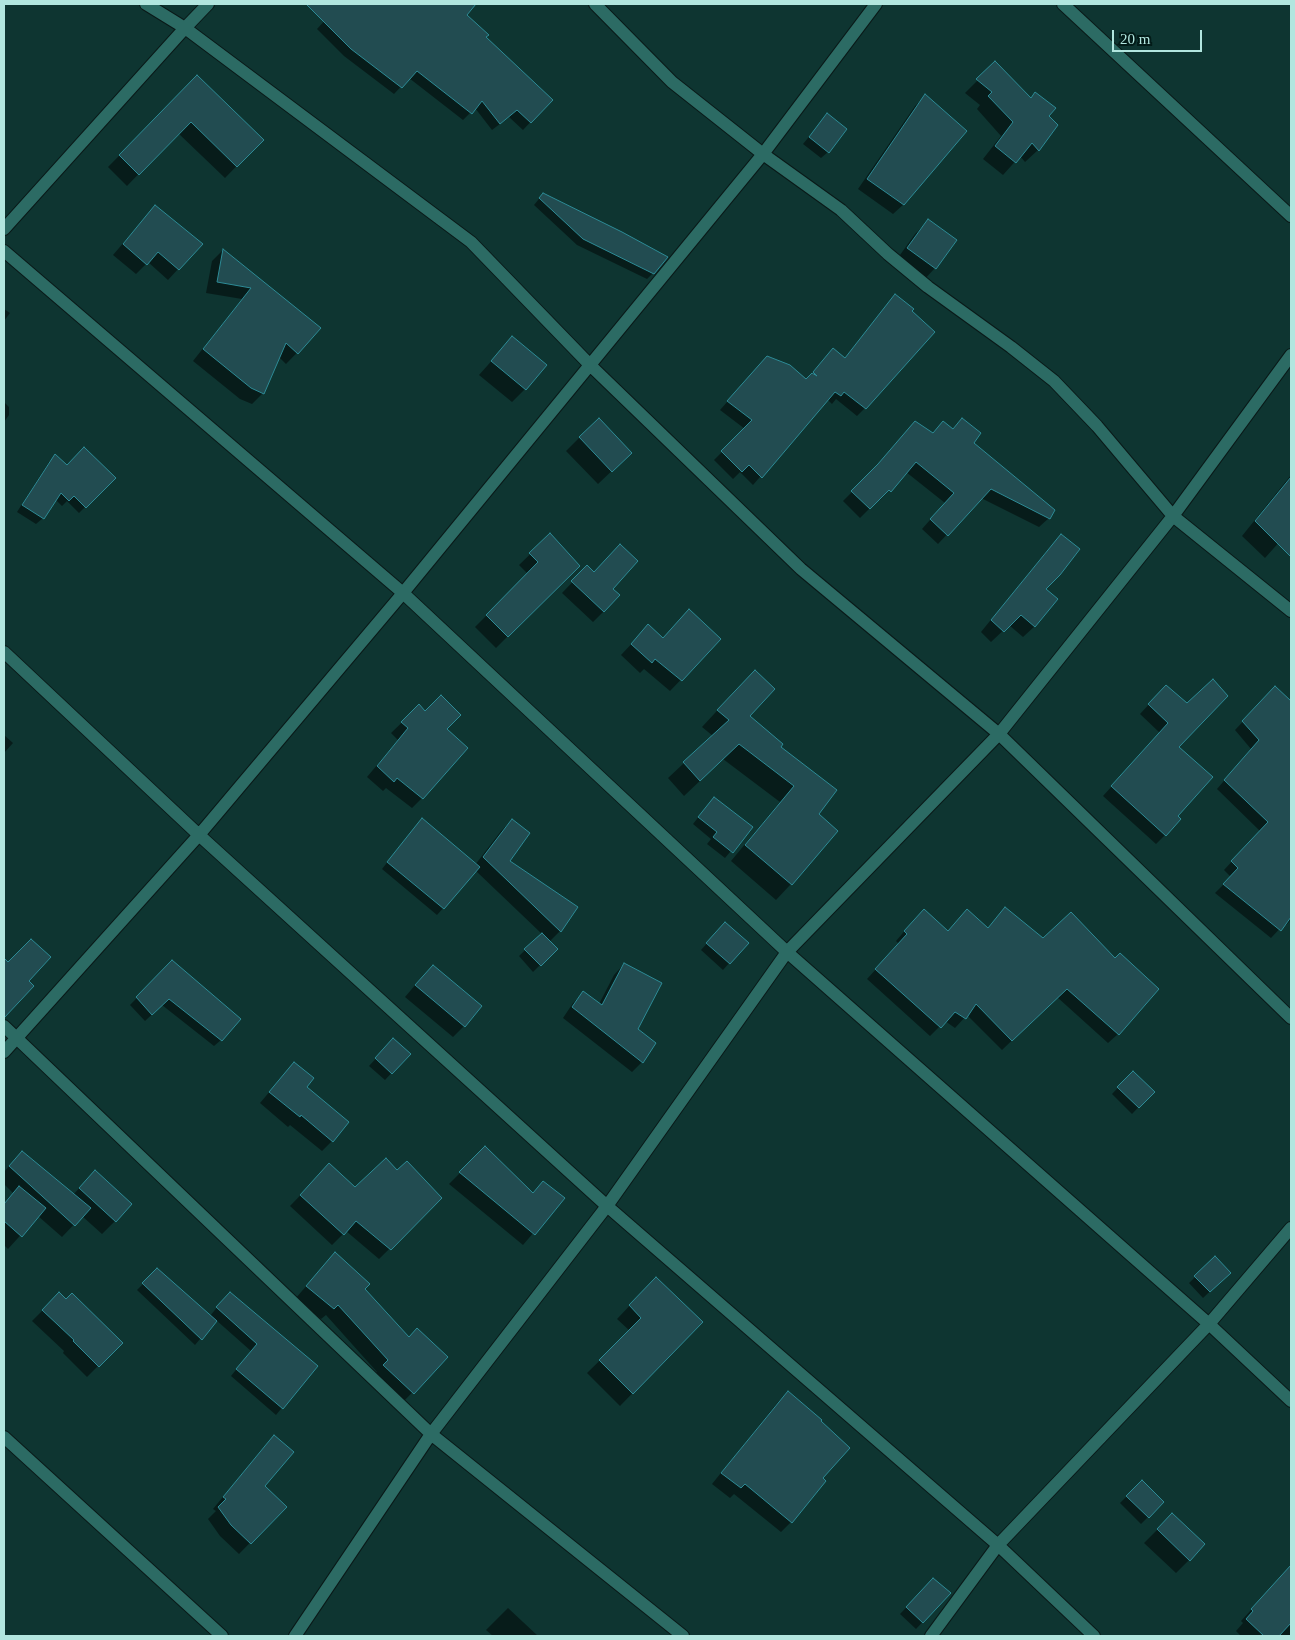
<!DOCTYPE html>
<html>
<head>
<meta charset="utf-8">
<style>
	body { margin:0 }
	#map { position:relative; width:1295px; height:1640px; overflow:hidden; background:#0e3531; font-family:"Times New Roman",serif }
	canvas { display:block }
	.frame { position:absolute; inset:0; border:5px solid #b2e6df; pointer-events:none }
	.scale { position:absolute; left:1112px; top:30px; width:90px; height:22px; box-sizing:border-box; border:2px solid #b2e6df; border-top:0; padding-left:6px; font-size:15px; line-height:18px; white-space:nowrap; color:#b2e6df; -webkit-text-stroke:4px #021b18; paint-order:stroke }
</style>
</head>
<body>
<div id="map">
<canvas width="1295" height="1640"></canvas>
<div class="frame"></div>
<div class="scale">20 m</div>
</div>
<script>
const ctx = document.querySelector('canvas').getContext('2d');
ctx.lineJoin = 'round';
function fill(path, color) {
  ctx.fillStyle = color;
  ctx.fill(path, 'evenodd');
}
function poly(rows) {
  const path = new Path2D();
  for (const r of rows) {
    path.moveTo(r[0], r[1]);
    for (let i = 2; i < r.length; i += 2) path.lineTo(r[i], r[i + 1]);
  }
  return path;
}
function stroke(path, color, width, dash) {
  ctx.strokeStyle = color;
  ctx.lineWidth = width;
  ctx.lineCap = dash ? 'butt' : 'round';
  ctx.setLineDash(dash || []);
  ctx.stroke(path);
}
fill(poly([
	[340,4,423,4,437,15,446,4,466,4,471,8,465,15,485,38,551,100,523,130,509,117,492,130,475,108,463,120,409,78,394,94,344,56,317,29],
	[995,63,1056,125,1038,150,1025,162,1020,156,1003,175,983,159,1001,136,977,109,980,105,965,93],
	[197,77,262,140,225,178,178,133,127,186,108,167],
	[925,96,904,204,893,214,858,189,915,106],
	[827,115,828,152,821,158,803,144],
	[543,194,653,273,647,279,577,245,534,205],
	[155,206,201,244,168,280,148,262,136,274,113,255],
	[928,221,956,241,935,268,922,282,895,262,915,234],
	[223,250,320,329,286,364,279,357,263,393,252,404,240,399,193,361,242,299,206,293,212,261],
	[895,296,910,311,865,408,857,416,836,399,832,404,827,399,753,485,740,472,733,479,714,460,745,429,720,410,760,365,806,380,833,349,844,359],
	[4,309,10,313,4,321],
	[512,338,525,389,512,402,479,375],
	[4,402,9,407,9,415,4,422],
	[962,419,972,443,1049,518,1039,527,981,498,938,544,922,529,945,503,906,472,880,500,879,499,860,518,843,501,868,476,915,422,932,434,952,430],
	[580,437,617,466,598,484,566,451],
	[55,456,67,466,114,478,79,513,67,501,62,506,55,499,43,518,36,524,17,512,49,462],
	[1291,475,1291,529,1265,558,1242,536],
	[550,535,578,566,496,648,475,627,528,574,519,565],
	[1062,536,1044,589,1035,626,1023,637,1009,625,991,642,981,632,1050,547],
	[587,567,611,589,604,611,593,622,562,593],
	[638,637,662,639,720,639,670,691,644,669,640,673,621,655],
	[1166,686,1177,747,1177,816,1165,835,1156,844,1103,796,1160,733,1140,714],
	[739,687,748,717,779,748,817,815,791,884,776,900,731,861,780,802,723,759,684,796,668,778,713,736,702,727],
	[1270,693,1291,712,1291,835,1280,847,1291,855,1291,920,1286,925,1285,923,1271,938,1215,893,1231,877,1224,870,1260,831,1217,789,1251,749,1235,730],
	[419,706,445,729,422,798,412,808,386,788,383,791,367,777,398,740,391,733],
	[4,735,13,743,4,753],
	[708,805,751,827,725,858,707,844,711,839,693,824],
	[512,820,508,861,577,907,560,931,549,942,556,949,533,972,519,956,542,934,476,871,437,915,382,869,416,826,475,865,501,831],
	[1005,909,1118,1034,1108,1043,1057,997,1002,1050,967,1015,955,1028,945,1021,930,1036,867,979,899,944,896,941,914,920,947,932,987,929],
	[719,930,747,943,723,970,701,950],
	[172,962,221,1040,214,1046,162,1005,145,1021,130,1005],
	[624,964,636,1030,655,1043,642,1062,632,1072,563,1018,573,1003,584,993,599,1004,614,975],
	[422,977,464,1026,453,1037,405,997],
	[393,1040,409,1054,385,1080,369,1066],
	[294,1063,332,1141,322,1151,290,1125,288,1127,260,1103],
	[1133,1072,1153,1092,1132,1114,1112,1094],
	[485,1148,532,1194,543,1183,563,1198,523,1245,449,1184],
	[10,1165,73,1195,82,1185,115,1221,102,1234,82,1216,62,1237,38,1216,8,1249,4,1245,4,1203,13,1193,4,1184,4,1172],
	[397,1172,441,1198,379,1259,346,1231,332,1245,290,1206,319,1176,355,1189],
	[335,1253,364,1289,409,1338,447,1357,401,1404,372,1377,377,1372,326,1315,321,1319,295,1299],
	[1215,1258,1229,1273,1203,1298,1189,1283],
	[157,1270,210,1316,223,1300,316,1366,276,1415,231,1376,251,1351,216,1320,195,1345,137,1290],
	[656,1278,702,1322,620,1406,587,1373,630,1331,617,1319],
	[59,1294,121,1343,87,1377,63,1353,64,1351,32,1321],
	[788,1392,821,1479,824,1481,791,1522,781,1532,734,1494,730,1498,712,1484,778,1402],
	[274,1437,263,1486,285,1507,239,1554,220,1536,208,1519,216,1511,213,1509,263,1448],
	[1142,1481,1163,1502,1141,1524,1120,1503],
	[1159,1528,1189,1560,1176,1573,1144,1543],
	[1291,1566,1291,1636,1241,1636,1236,1631,1243,1623,1241,1621],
	[927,1586,949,1594,916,1629,900,1614],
	[508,1608,538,1636,493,1636,486,1630]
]), '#0007');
const building = poly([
	[306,4,476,4,467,15,489,35,486,37,553,100,531,123,517,110,500,124,482,101,472,114,417,71,402,88,351,49,306,4],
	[995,61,1031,98,1035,92,1056,108,1049,116,1058,125,1039,151,1032,143,1016,163,995,146,1013,122,988,96,992,92,976,79,995,61],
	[197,75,264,140,237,167,191,122,139,175,119,155,197,75],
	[925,94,967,131,904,205,867,179,925,94],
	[827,113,847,129,829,153,809,137,827,113],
	[543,193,622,232,668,257,654,274,583,239,539,198,543,193],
	[155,205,203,244,179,270,158,252,147,265,123,244,155,205],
	[928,219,957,240,936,269,907,248,928,219],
	[223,249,321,328,298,354,286,343,264,394,251,388,203,349,251,288,217,282,223,249],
	[895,294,914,309,912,311,935,332,866,409,844,392,841,396,835,392,762,478,749,465,742,472,721,451,752,420,727,401,767,356,790,365,806,379,812,373,817,376,813,372,833,348,845,358,895,294],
	[512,336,547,365,526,390,491,361,512,336],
	[599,418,632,453,612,472,579,437,599,418],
	[962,418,981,433,974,443,1055,510,1050,519,991,489,948,536,930,519,954,493,916,462,891,492,889,490,870,509,851,491,878,464,915,421,933,433,943,421,953,429,962,418],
	[84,447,116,478,86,508,74,496,69,501,61,493,44,519,22,505,55,454,67,465,84,447],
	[1291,477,1291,557,1255,521,1291,477],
	[550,533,580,566,508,637,486,615,538,562,529,553,550,533],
	[1061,534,1080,549,1060,575,1046,589,1058,599,1035,627,1021,615,1004,632,991,620,1061,534],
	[620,544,638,561,613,589,620,595,604,612,571,581,587,565,594,572,620,544],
	[689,609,721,639,682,681,655,659,652,663,631,644,648,624,663,638,689,609],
	[755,670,775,689,750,716,783,744,781,747,837,790,819,814,838,831,792,885,745,845,794,786,739,744,700,781,683,762,729,720,717,710,755,670],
	[1213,679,1228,696,1179,747,1213,777,1178,816,1181,819,1166,836,1111,786,1168,723,1148,704,1166,685,1187,703,1213,679],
	[1275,686,1291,701,1291,917,1281,931,1223,884,1238,868,1231,861,1268,822,1224,780,1259,740,1242,721,1275,686],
	[441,695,461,715,447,729,468,748,423,799,397,778,394,782,377,766,408,728,401,722,419,704,425,711,441,695],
	[714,797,753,827,733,853,713,837,717,832,698,817,714,797],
	[422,818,480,867,444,909,387,862,422,818],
	[512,819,530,833,510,861,578,907,561,932,483,857,512,819],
	[1005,907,1043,938,1071,912,1115,958,1120,953,1159,989,1119,1035,1067,989,1012,1041,976,1004,966,1019,955,1012,941,1028,875,969,907,934,904,931,924,909,948,931,967,909,988,928,1005,907],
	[725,922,749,943,730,964,706,943,725,922],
	[542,933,558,949,541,966,524,949,542,933],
	[31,939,51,957,29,981,34,986,4,1018,4,958,8,962,31,939],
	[172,960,241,1019,222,1041,169,999,152,1015,136,997,172,960],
	[624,963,662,983,638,1029,656,1043,643,1063,572,1007,583,991,602,1005,624,963],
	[433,965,482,1006,465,1027,415,985,433,965],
	[393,1038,411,1054,392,1074,375,1058,393,1038],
	[294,1062,314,1078,307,1087,349,1122,333,1142,301,1115,300,1117,269,1092,294,1062],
	[1133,1071,1155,1092,1139,1108,1117,1087,1133,1071],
	[485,1146,533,1193,543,1181,565,1198,535,1235,459,1172,485,1146],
	[22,1151,91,1208,75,1226,9,1166,22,1151],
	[386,1158,397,1170,407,1161,442,1198,391,1250,356,1221,344,1235,300,1195,329,1163,355,1187,386,1158],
	[95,1170,132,1204,116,1222,79,1188,95,1170],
	[19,1186,46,1208,22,1237,4,1221,4,1204,19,1186],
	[335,1252,370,1284,365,1289,409,1337,417,1328,448,1357,414,1394,383,1365,388,1360,338,1305,334,1309,306,1286,335,1252],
	[1215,1256,1231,1273,1210,1292,1194,1276,1215,1256],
	[157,1268,217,1321,202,1340,142,1283,157,1268],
	[656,1277,703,1322,633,1394,599,1360,641,1318,629,1305,656,1277],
	[59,1292,66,1299,72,1293,123,1343,99,1367,73,1341,74,1340,42,1310,59,1292],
	[230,1292,318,1366,283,1409,236,1369,257,1344,216,1307,230,1292],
	[788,1391,822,1420,821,1421,850,1448,823,1478,826,1481,792,1523,745,1484,741,1488,721,1473,788,1391],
	[274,1435,294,1452,265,1486,287,1507,251,1544,231,1525,218,1507,226,1499,223,1497,274,1435],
	[1142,1480,1164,1502,1149,1518,1126,1496,1142,1480],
	[1172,1513,1205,1544,1190,1561,1157,1529,1172,1513],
	[1291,1565,1291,1623,1279,1636,1264,1636,1246,1619,1253,1611,1251,1609,1291,1565],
	[933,1578,951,1593,923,1623,906,1607,933,1578]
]);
fill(building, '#224c51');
stroke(building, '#2d8b96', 1);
const street = poly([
	[146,4,185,28,471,242,591,366,801,569,999,734,1291,1018],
	[595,4,672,82,763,154,841,210,888,254,928,287,1011,347,1054,381,1097,426,1173,516,1291,611],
	[1063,4,1291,216],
	[4,229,185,28,208,4],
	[4,251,403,593,787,952,1209,1324,1291,1401],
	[4,652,199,835,607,1206,998,1545,1094,1636],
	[4,1026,431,1434,683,1636],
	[4,1052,199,835,403,593,763,154,876,4],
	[4,1437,222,1636],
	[295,1636,431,1434,607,1206,787,952,999,734,1173,516,1291,355],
	[931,1636,998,1545,1209,1324,1291,1228]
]);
stroke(street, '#0a1918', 14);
stroke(street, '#2c6b64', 12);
</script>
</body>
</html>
